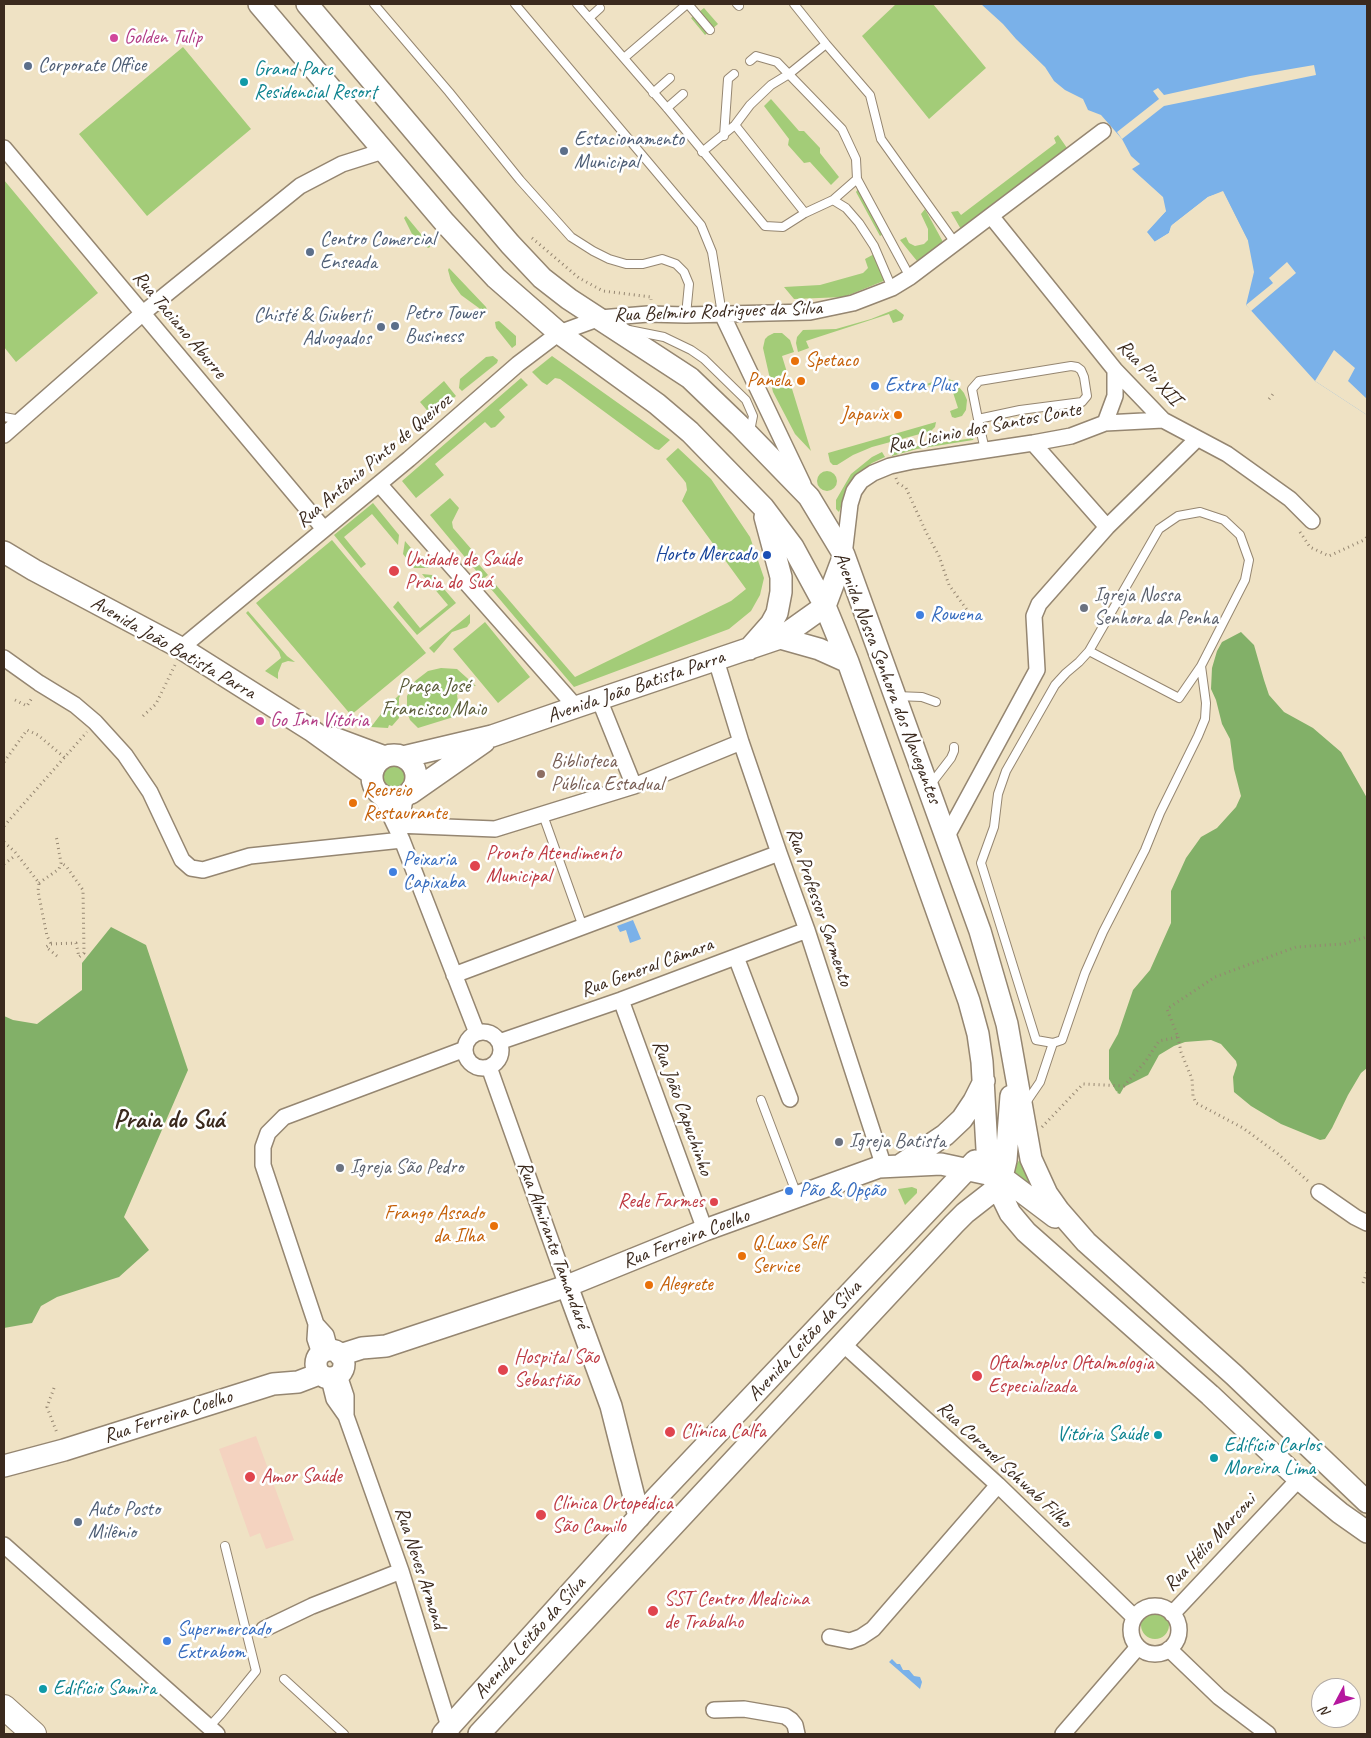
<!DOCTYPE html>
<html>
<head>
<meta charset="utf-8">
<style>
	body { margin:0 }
	#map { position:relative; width:1371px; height:1738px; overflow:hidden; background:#efe2c4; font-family:Caveat,sans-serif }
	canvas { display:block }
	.frame { position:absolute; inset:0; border:5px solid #3b2a1e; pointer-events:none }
	.north { position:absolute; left:1311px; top:1678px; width:50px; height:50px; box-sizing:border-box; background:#fff; border:1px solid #b1aaa5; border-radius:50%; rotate:230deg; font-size:14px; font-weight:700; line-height:20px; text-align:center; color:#3b2a1e }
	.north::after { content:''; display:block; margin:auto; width:18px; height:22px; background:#b5179e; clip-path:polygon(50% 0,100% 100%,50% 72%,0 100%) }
</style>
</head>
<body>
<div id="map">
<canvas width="1371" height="1738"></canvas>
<div class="frame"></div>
<div class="north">N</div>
</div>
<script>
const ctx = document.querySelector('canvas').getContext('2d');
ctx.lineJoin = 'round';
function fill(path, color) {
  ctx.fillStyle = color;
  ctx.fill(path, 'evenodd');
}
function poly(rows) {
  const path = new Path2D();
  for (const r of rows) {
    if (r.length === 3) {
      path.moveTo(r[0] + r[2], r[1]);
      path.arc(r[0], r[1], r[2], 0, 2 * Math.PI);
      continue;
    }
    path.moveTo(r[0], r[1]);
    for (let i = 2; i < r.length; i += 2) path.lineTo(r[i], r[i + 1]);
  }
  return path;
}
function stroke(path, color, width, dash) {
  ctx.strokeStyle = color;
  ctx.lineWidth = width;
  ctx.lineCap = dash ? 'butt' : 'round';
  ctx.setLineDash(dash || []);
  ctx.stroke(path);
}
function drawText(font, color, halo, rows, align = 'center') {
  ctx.font = font + ' Caveat,sans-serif';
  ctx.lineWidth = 5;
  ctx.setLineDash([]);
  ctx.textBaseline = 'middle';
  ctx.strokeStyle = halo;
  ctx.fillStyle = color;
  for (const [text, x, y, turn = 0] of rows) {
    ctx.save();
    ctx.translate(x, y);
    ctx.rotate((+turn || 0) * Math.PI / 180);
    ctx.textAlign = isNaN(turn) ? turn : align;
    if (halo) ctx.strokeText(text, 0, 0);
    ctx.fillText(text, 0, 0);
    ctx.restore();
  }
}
fill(poly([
	[256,1436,294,1540,266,1549,260,1533,250,1537,219,1449]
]), '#f4d3c0');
fill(poly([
	[896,4,933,4,986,68,929,119,862,36],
	[704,8,718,24,705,35,691,18],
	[183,47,251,129,147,216,79,134],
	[771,99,799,131,804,131,820,148,820,153,839,177,831,185,810,162,804,163,788,145,789,139,764,106],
	[1058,135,1067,148,962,231,951,212,958,211,961,215,1056,143,1054,138],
	[4,180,98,293,16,362,4,347],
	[858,189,885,233,880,236,856,192],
	[925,209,943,242,917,261,900,240,906,237,909,243,915,246,924,244,928,240,928,229,921,214],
	[406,216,430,245,430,247,428,248,412,234,404,218],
	[876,253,886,280,844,297,794,299,784,287,820,285,863,273,868,268,865,259],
	[449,268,486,307,487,310,483,311,461,295,451,281,448,270],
	[896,309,904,315,902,320,893,323,889,314,806,341,809,348,798,352,796,343,797,337,803,330,836,329,871,319],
	[499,321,516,336,516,345,512,348,496,328,495,322],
	[774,333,782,333,790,340,794,352,782,356,811,451,795,434,773,392,763,348,765,339,768,336],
	[493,356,498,360,497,363,462,391,459,388,460,379,486,357],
	[552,356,670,440,659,450,655,449,560,379,555,378,547,385,542,382,532,372],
	[521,378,528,385,499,410,505,417,495,427,491,428,485,422,435,464,444,475,416,498,402,481],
	[946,378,954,381,964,393,967,400,966,410,962,416,955,418,952,417,950,411,958,408,949,380,926,386,926,384],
	[444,381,456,396,434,415,431,415,420,402],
	[936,422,935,427,931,431,872,447,853,455,837,465,833,465,830,462,828,453],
	[974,438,973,440,917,449,892,456,890,450],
	[678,448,711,479,750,537,764,578,760,595,751,611,729,629,574,687,491,589,496,585,575,677,731,601,746,589,682,501,687,490,686,483,683,479,666,459],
	[882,452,885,457,872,463,857,476,847,491,839,512,836,509,836,500,851,474,872,457],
	[827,481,10],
	[450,498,459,508,452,522,453,528,479,558,476,561,488,575,483,579,430,515],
	[373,503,399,535,398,545,372,514,344,537,366,564,361,568,334,535],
	[332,540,426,653,351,715,256,603],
	[405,541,428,568,414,568,403,554],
	[422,574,432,575,456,603,417,635,393,607,398,601,420,628,448,605],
	[248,611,287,656,295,662,288,661,282,663,278,673,278,679,265,671,281,658,279,652,246,613],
	[470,614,470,623,467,627,452,632,434,653,429,648],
	[485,622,530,677,498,703,453,649],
	[441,668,457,669,476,686,468,685,461,689,457,695,460,715,418,728,410,720,407,712,407,696,415,681,428,671],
	[402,692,399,698,399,718,392,726,389,725,388,728,371,727,384,710],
	[395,777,14],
	[1023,1146,1041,1196,1010,1174,1020,1159],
	[912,1187,917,1189,917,1193,905,1205,898,1189],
	[1155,1625,14]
]), '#a3cc78');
fill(poly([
	[1241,632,1254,645,1264,680,1269,695,1284,712,1313,728,1341,752,1367,798,1367,1068,1361,1073,1348,1095,1332,1128,1325,1139,1320,1140,1281,1124,1251,1106,1234,1092,1233,1077,1237,1065,1236,1061,1221,1044,1211,1040,1185,1042,1174,1046,1159,1055,1148,1075,1124,1087,1120,1094,1117,1093,1118,1092,1116,1091,1109,1079,1109,1050,1118,1034,1133,990,1150,970,1171,923,1171,891,1186,858,1201,837,1217,828,1236,807,1241,796,1234,769,1230,739,1222,724,1216,700,1211,689,1212,668,1217,651,1222,642],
	[111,927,146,945,188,1070,124,1217,149,1250,119,1277,57,1297,41,1306,32,1323,4,1328,4,1016,13,1020,37,1024,82,990,82,963]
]), '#82b068');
fill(poly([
	[981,4,1367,4,1367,415,1315,381,1246,305,1254,272,1248,241,1223,192,1208,197,1172,225,1169,233,1154,242,1146,232,1166,211,1163,197,1132,169,1140,164,1131,156,1122,139,1101,115,1088,110,1083,99,1065,90,1054,81,1045,67,1016,39,1003,24],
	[633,920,641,939,630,943,626,930,620,932,617,926],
	[892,1659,897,1664,900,1664,903,1670,909,1670,914,1676,920,1677,922,1682,920,1689,889,1662]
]), '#7ab1e9');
fill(poly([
	[1314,65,1316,75,1164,106,1122,139,1117,132,1159,99,1153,91,1158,88,1164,95,1250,76],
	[1223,191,1248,241,1246,243,1222,195,1209,200,1174,227,1171,235,1156,245,1153,244,1144,233,1145,230,1159,216,1163,209,1166,211,1147,232,1155,242,1169,233,1171,226,1208,197],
	[1287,262,1296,273,1251,311,1246,305,1273,283,1269,278],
	[1334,350,1355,368,1348,381,1367,399,1367,415,1315,381]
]), '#efe2c4');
const lane = poly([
	[374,4,449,92,520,180,571,237,593,251,609,259,626,264,643,264,662,259,676,264,684,272,689,284,686,315],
	[515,4,701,225,712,252,722,314],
	[577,4,667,108,765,226,783,227,805,213,833,200,846,208,859,223,874,246,892,288],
	[688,4,710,30],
	[737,4,739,6],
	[794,4,826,44,870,95,881,139,956,244],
	[589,18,600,8],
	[624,58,687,4],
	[750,61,756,56,777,62,842,129,856,159,857,179,910,277],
	[653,93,670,78],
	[667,108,683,94],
	[735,125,805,213],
	[724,136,728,79,734,74],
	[702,152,735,125,750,105,771,85,789,74,826,44],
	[833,200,857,179],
	[629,330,664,337,691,350,704,359,746,400,753,416,750,431],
	[4,417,21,420],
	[978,419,1020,410,1082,402,1087,396,1084,377,1081,370,1077,367,1071,366,979,381,972,389,978,419,985,450],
	[1200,512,1224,520,1240,535,1249,560,1245,580,1201,666,1206,703,1205,719,1198,736,1160,813,1145,850,1103,932,1085,973,1062,1040,1053,1043,1036,1040,981,863,994,827,998,794,1006,771,1055,685,1066,673,1079,662,1089,651,1159,529,1178,516,1200,512],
	[1089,651,1179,698,1201,666],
	[896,696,922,697,936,702],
	[931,784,951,758,954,751,954,747],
	[543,815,583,927],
	[761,1100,797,1195],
	[1025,1104,1040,1082,1053,1043],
	[284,1679,344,1734],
	[209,1727,221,1714,256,1671,225,1546]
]);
const street = poly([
	[4,148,324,529],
	[991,216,1115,370,1163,420,1227,454,1290,499,1312,521],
	[722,314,803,484],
	[1105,423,1115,396,1115,370],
	[4,435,143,313,300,186,342,164,383,151],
	[1033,443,1107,527],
	[379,484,576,707],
	[844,555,850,504,854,491,861,481,873,473,890,466,913,461,1033,443,1071,436,1105,423,1163,420],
	[181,648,409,459,518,364,559,333,600,318,648,314,686,315,810,312,853,303,892,288,910,277,1103,131],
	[4,658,39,683,75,705,95,722,125,755,150,792,182,860,191,868,203,870,250,856,402,840],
	[716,660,741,742,779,853,807,930,884,1167],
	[599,699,634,786],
	[381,796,402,840,477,1033],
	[396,825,495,829,634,786,741,742],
	[400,832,405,798],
	[947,836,1037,670,1034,616,1039,604,1107,527,1197,439],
	[736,957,790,1099],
	[454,975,779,853],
	[621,1000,705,1230],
	[483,1050,18],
	[499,1042,621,1000,807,930],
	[489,1067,567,1286],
	[1319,1192,1355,1217,1367,1223],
	[316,1324,326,1335,330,1350],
	[843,1344,998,1485,1134,1617],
	[320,1354,315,1339,316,1324,263,1165,263,1147,268,1133,284,1117,465,1049],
	[339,1375,346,1396,346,1416],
	[329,1379,334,1399,346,1416,401,1571,451,1733],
	[4,1545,217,1734],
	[1155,1630,24],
	[1172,1614,1299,1479],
	[264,1629,312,1606,401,1571],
	[830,1637,850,1641,861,1637,873,1629,998,1485],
	[1169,1649,1219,1697,1268,1734],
	[714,1710,744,1709,785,1716,791,1720,795,1725,797,1734],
	[1063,1734,1138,1647]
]);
const secondary = poly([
	[259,4,445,223,496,278,559,333,657,404,690,432,763,507,793,547,825,606,848,662,969,1001,978,1034,982,1062,987,1149,991,1174,1010,1213,1026,1232,1210,1395,1299,1479,1340,1513,1367,1532],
	[307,4,510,244,542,278,569,299,690,378,739,425,809,497,844,555,980,931,1007,1024,1031,1159,1047,1194,1059,1211,1086,1242,1234,1375,1367,1502],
	[4,552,34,570,181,648,311,730,372,774],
	[825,606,844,555],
	[780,638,819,649,848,662],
	[749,649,771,624,777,613,781,592,781,577,765,517],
	[334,738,385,757],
	[394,777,22],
	[403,757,492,736,576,707,780,638,825,606],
	[411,793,484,742],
	[899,1166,945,1135,962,1119,974,1101,984,1081],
	[567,1286,611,1406,639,1517],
	[330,1364,14],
	[340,1355,362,1348,386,1346,567,1286,705,1230,879,1167,941,1164,997,1176,1002,1177,1055,1217],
	[4,1466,64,1450,273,1384,298,1382,319,1374],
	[443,1734,655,1499,975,1161],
	[479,1734,954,1224,965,1213,997,1188,1002,1177,1006,1160,1011,1096]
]);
const primary = poly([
	[4,1707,34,1734]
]);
stroke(lane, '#958671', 10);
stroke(street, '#958671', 18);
stroke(secondary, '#958671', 24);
stroke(primary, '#958671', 26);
stroke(poly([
	[532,238,579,278,603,291,651,297,651,300],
	[1269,399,1273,394],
	[896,478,898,483,906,488,926,532,939,556,949,585,973,618],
	[1300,532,1310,547,1329,556,1364,540,1367,537],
	[15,700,27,706,33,696],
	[143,716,156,704,175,665],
	[4,762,27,730,38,735,65,758],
	[4,826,87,732],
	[4,842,15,852,39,883,38,891,47,936,51,944],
	[4,864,16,855],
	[39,883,59,869,61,863,56,835],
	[57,956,46,947,51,944,76,943,79,957,84,953,83,890,66,866,61,863],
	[1178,1037,1181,1052,1192,1079,1193,1096,1196,1103,1243,1128,1278,1154,1310,1183],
	[1042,1127,1083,1084,1124,1086,1145,1062,1159,1041,1178,1037,1167,1009,1215,977,1296,947,1343,944,1367,937],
	[1363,1283,1367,1272],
	[54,1388,47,1407,57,1433]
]), '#958671', 3, [1, 4]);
stroke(lane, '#fff', 8);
stroke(street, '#fff', 15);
stroke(secondary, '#fff', 21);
stroke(primary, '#fff', 24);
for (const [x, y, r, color] of [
	[114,38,5,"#d1479c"],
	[28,66,5,"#5c6f8a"],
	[244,82,5,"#0f9aa8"],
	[564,151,5,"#5c6f8a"],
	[310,252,5,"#5c6f8a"],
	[395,326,5,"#5c6f8a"],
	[381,327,5,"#5c6f8a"],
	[795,361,5,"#e8710a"],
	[801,381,5,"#e8710a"],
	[875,386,5,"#3f7fe0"],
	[898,415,5,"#e8710a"],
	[767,555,5,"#1a4fb4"],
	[394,571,6,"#e0444e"],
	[1084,608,5,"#6b7280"],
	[920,615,5,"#3f7fe0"],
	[260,721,5,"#d1479c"],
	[541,774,5,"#8d6e63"],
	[353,803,5,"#e8710a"],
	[475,866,6,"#e0444e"],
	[393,872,5,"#3f7fe0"],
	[839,1142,5,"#6b7280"],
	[340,1168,5,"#6b7280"],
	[789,1191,5,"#3f7fe0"],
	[714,1202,5,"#e0444e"],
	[494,1226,5,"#e8710a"],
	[742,1256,5,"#e8710a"],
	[649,1285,5,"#e8710a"],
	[503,1370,6,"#e0444e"],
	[977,1376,6,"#e0444e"],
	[670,1432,6,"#e0444e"],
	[1158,1435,5,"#0f9aa8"],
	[1214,1458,5,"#0f9aa8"],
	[250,1477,6,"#e0444e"],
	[541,1515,6,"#e0444e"],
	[78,1522,5,"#5c6f8a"],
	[653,1611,6,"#e0444e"],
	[167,1641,5,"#3f7fe0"],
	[43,1689,5,"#0f9aa8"]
]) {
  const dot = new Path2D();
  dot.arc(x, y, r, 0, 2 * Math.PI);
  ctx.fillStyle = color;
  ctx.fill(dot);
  stroke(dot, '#fff', 2);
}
drawText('20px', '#b23c85', '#fff', [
	["Golden Tulip",124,38],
	["Go Inn Vitória",270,721]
], 'left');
drawText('20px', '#4e5e75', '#fff', [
	["Corporate Office",38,66],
	["Estacionamento",574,140],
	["Municipal",574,163],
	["Centro Comercial",320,240],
	["Enseada",320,263],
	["Petro Tower",405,314],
	["Business",405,337],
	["Chisté & Giuberti",371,316,"right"],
	["Advogados",371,339,"right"],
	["Auto Posto",88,1510],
	["Milênio",88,1533]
], 'left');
drawText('20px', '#0d838f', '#fff', [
	["Grand Parc",254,70],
	["Residencial Resort",254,93],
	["Vitória Saúde",1148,1435,"right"],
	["Edifício Carlos",1224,1446],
	["Moreira Lima",1224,1469],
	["Edifício Samira",53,1689]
], 'left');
drawText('20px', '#3b2a1e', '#fff', [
	["Rua Belmiro Rodrigues da Silva",718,312,-2],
	["Rua Taciano Aburre",179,325,50],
	["Rua Pio XII",1149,373,46],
	["Rua Licinio dos Santos Conte",984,428,-11],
	["Rua Antônio Pinto de Queiroz",374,461,-40],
	["Avenida João Batista Parra",173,648,30],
	["Avenida Nossa Senhora dos Navegantes",887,678,69],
	["Avenida João Batista Parra",636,687,-19],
	["Rua Professor Sarmento",819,907,71],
	["Rua General Câmara",647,968,-20],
	["Rua João Capuchinho",682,1108,70],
	["Rua Ferreira Coelho",686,1239,-21],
	["Rua Almirante Tamandaré",553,1245,70],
	["Avenida Leitão da Silva",805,1341,-47],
	["Rua Ferreira Coelho",168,1417,-18],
	["Rua Coronel Schwab Filho",1004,1465,43],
	["Rua Hélio Marconi",1210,1543,-47],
	["Rua Neves Armond",420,1568,72],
	["Avenida Leitão da Silva",530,1638,-48]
]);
drawText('20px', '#c56008', '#fff', [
	["Spetaco",805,361],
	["Panela",791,381,"right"],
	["Japavix",888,415,"right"],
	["Recreio",363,791],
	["Restaurante",363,814],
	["Frango Assado",484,1214,"right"],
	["da Ilha",484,1237,"right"],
	["Q.Luxo Self",752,1244],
	["Service",752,1267],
	["Alegrete",659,1285]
], 'left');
drawText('20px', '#366cbe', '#fff', [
	["Extra Plus",885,386],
	["Rowena",930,615],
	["Peixaria",403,860],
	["Capixaba",403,883],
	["Pão & Opção",799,1191],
	["Supermercado",177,1630],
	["Extrabom",177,1653]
], 'left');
drawText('20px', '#164399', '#fff', [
	["Horto Mercado",757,555]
], 'right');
drawText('20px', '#be3a42', '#fff', [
	["Unidade de Saúde",405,560],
	["Praia do Suá",405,583],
	["Pronto Atendimento",486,854],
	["Municipal",486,877],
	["Rede Farmes",704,1202,"right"],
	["Hospital São",514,1358],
	["Sebastião",514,1381],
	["Oftalmoplus Oftalmologia",988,1364],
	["Especializada",988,1387],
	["Clínica Calfa",681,1432],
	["Amor Saúde",261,1477],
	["Clínica Ortopédica",552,1504],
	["São Camilo",552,1527],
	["SST Centro Medicina",664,1600],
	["de Trabalho",664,1623]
], 'left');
drawText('20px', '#5b616d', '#fff', [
	["Igreja Nossa",1094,596],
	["Senhora da Penha",1094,619],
	["Igreja Batista",849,1142],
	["Igreja São Pedro",350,1168]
], 'left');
drawText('20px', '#5a5b39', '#fff', [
	["Praça José",434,687],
	["Francisco Maio",434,710]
]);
drawText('20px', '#785e54', '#fff', [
	["Biblioteca",551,762],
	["Pública Estadual",551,785]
], 'left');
drawText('bold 25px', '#3b2a1e', '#fff', [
	["Praia do Suá",169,1120]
]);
</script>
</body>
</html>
